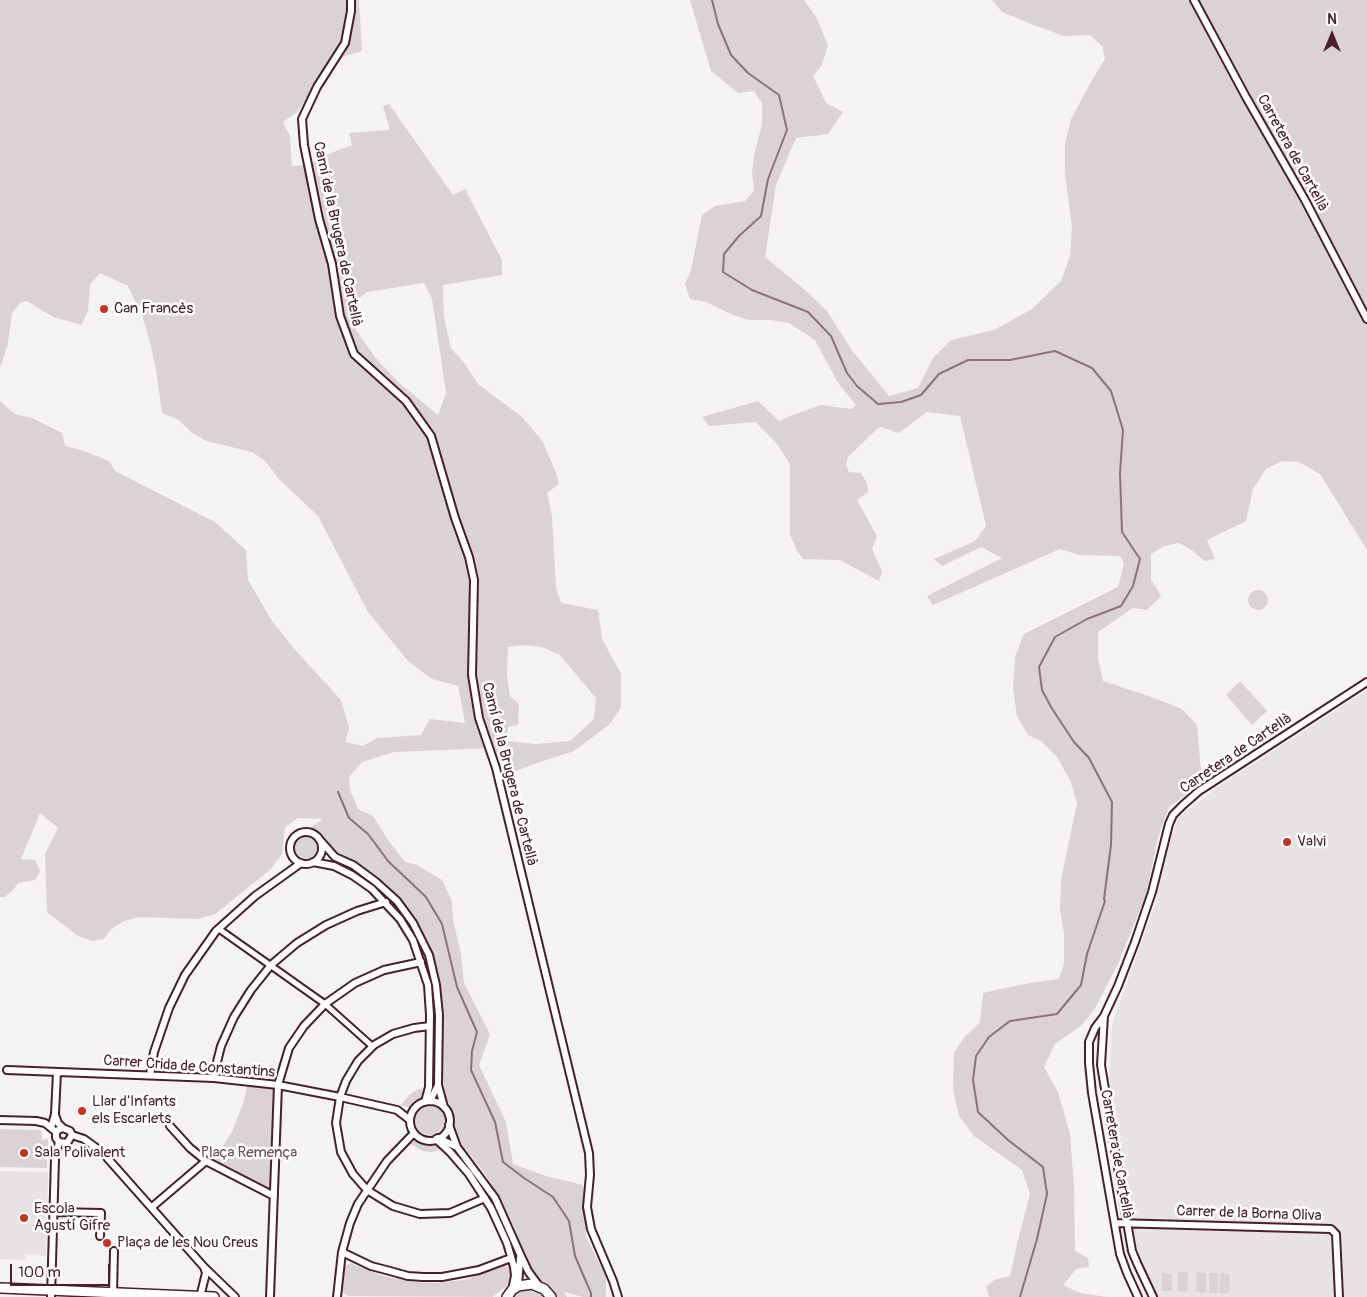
<!DOCTYPE html>
<html>
<head>
<meta charset="utf-8">
<style>
	body { margin:0 }
	#map { position:relative; width:1367px; height:1297px; overflow:hidden; background:#f4f2f2; font-family:Pangolin,sans-serif }
	canvas { display:block }
	.north { position:absolute; left:1307px; top:10px; width:50px; height:50px; -webkit-text-stroke:4px #fff; paint-order:stroke; rotate:0deg; font-size:14px; font-weight:700; line-height:20px; text-align:center; color:#4a1f2b }
	.north::after { content:''; display:block; margin:auto; width:18px; height:22px; background:#4a1f2b; clip-path:polygon(50% 0,100% 100%,50% 72%,0 100%) }
	.scale { position:absolute; left:10px; top:1264px; width:100px; height:22px; box-sizing:border-box; border:2px solid #4a1f2b; border-top:0; padding-left:6px; font-size:15px; line-height:18px; white-space:nowrap; color:#4a1f2b; -webkit-text-stroke:4px #fff; paint-order:stroke }
</style>
</head>
<body>
<div id="map">
<canvas width="1367" height="1297"></canvas>
<div class="north">N</div>
<div class="scale">100 m</div>
</div>
<script>
const ctx = document.querySelector('canvas').getContext('2d');
ctx.lineJoin = 'round';
function fill(path, color) {
  ctx.fillStyle = color;
  ctx.fill(path, 'evenodd');
}
function poly(rows) {
  const path = new Path2D();
  for (const r of rows) {
    if (r.length === 3) {
      path.moveTo(r[0] + r[2], r[1]);
      path.arc(r[0], r[1], r[2], 0, 2 * Math.PI);
      continue;
    }
    path.moveTo(r[0], r[1]);
    for (let i = 2; i < r.length; i += 2) path.lineTo(r[i], r[i + 1]);
  }
  return path;
}
function stroke(path, color, width, dash) {
  ctx.strokeStyle = color;
  ctx.lineWidth = width;
  ctx.lineCap = dash ? 'butt' : 'round';
  ctx.setLineDash(dash || []);
  ctx.stroke(path);
}
function drawText(font, color, halo, rows, align = 'center') {
  ctx.font = font + ' Pangolin,sans-serif';
  ctx.lineWidth = 5;
  ctx.setLineDash([]);
  ctx.textBaseline = 'middle';
  ctx.strokeStyle = halo;
  ctx.fillStyle = color;
  for (const [text, x, y, turn = 0] of rows) {
    ctx.save();
    ctx.translate(x, y);
    ctx.rotate((+turn || 0) * Math.PI / 180);
    ctx.textAlign = isNaN(turn) ? turn : align;
    if (halo) ctx.strokeText(text, 0, 0);
    ctx.fillText(text, 0, 0);
    ctx.restore();
  }
}
fill(poly([
	[1367,690,1367,1297,1158,1297,1146,1277,1135,1242,1109,1077,1112,1024,1155,905,1171,838,1178,818,1216,788],
	[0,1171,48,1172,46,1256,26,1255,26,1260,0,1259]
]), '#e7e2e3');
fill(poly([
	[0,0,359,0,362,51,328,61,309,96,297,112,283,122,290,136,292,166,309,165,323,156,352,145,349,133,390,130,383,106,389,104,453,195,465,189,502,260,502,275,443,285,444,317,451,348,465,364,478,384,522,417,543,442,556,473,559,484,547,493,552,516,556,587,561,603,598,610,602,639,621,674,621,707,610,724,574,751,537,763,507,774,493,748,394,752,362,762,349,777,350,790,358,809,373,816,388,840,405,862,417,865,442,880,452,901,453,920,461,954,464,983,490,1034,479,1065,506,1122,513,1164,546,1176,583,1185,586,1237,606,1277,606,1297,583,1297,564,1292,567,1297,556,1297,549,1288,537,1279,529,1268,513,1224,496,1192,483,1171,462,1145,463,1144,457,1139,453,1132,453,1112,444,1095,443,1083,442,1082,443,1016,441,990,428,941,407,907,394,893,364,867,334,851,320,834,309,828,323,819,298,818,285,827,282,854,270,870,215,914,198,919,139,917,124,921,111,929,104,939,92,941,78,936,47,912,45,854,58,828,40,813,21,859,35,860,40,871,35,880,18,883,14,889,5,897,0,897,0,401,15,414,32,418,62,433,65,446,81,450,109,461,115,471,215,522,246,550,248,580,272,621,296,651,341,700,349,728,345,742,363,746,377,738,421,735,430,719,465,723,458,686,432,679,408,661,368,612,318,516,280,480,264,460,252,452,206,441,191,432,179,420,162,413,156,370,150,342,142,315,128,286,100,273,90,285,88,310,82,325,53,317,27,301,20,303,12,313,8,343,0,368],
	[424,283,432,299,446,393,438,415,399,383,374,356,356,330,350,306,367,292],
	[523,645,542,647,560,655,596,698,594,719,570,741,536,744,506,741,508,727,518,725,519,704,510,696,507,675,508,647],
	[690,0,804,0,816,17,828,45,822,65,813,76,826,103,843,112,828,134,796,138,776,185,765,257,806,291,827,311,851,349,889,396,918,388,933,358,951,340,994,330,1032,309,1061,281,1070,256,1072,226,1065,174,1065,143,1071,119,1091,82,1105,59,1102,46,1090,35,1064,36,1034,25,1002,12,992,0,1367,0,1367,550,1320,474,1299,462,1282,461,1266,469,1253,489,1246,521,1207,540,1215,559,1204,561,1193,551,1179,543,1164,546,1151,554,1151,579,1161,596,1147,610,1133,608,1098,632,1098,658,1103,681,1146,695,1182,709,1197,725,1202,783,1169,807,1158,837,1146,895,1118,964,1094,1010,1081,1026,1055,1044,1044,1067,1058,1092,1070,1134,1074,1188,1075,1251,1088,1258,1089,1267,1076,1269,1063,1285,1080,1293,1107,1297,989,1297,986,1287,994,1280,1010,1276,1017,1244,1030,1194,1022,1170,974,1136,959,1116,953,1089,954,1053,963,1039,980,1022,983,993,1024,984,1059,979,1064,963,1064,934,1060,909,1061,880,1077,803,1070,780,1057,757,1041,741,1028,735,1017,716,1013,688,1015,657,1024,634,1118,587,1124,564,1120,556,1080,555,1060,549,933,605,927,596,1002,558,981,547,942,566,934,559,975,541,986,526,960,416,927,412,899,433,881,427,878,428,848,457,846,465,849,472,861,473,867,483,868,492,857,500,877,536,872,549,882,571,879,581,840,560,803,559,797,551,790,535,790,464,777,444,756,422,709,426,702,417,758,401,779,421,793,415,821,405,852,409,856,405,838,383,815,340,789,323,771,320,749,320,733,315,706,302,690,299,685,284,691,270,702,215,715,206,745,201,754,191,752,172,755,151,762,125,762,103,754,91,738,93,711,71],
	[1258,600,10],
	[1240,681,1267,711,1252,725,1226,695],
	[306,847,11],
	[248,1082,278,1085,274,1196,206,1161,218,1154,232,1132,243,1104],
	[426,1088,423,1096,409,1107,400,1106,410,1094,418,1089],
	[430,1120,15],
	[0,1129,41,1130,42,1140,48,1139,47,1168,0,1167],
	[416,1140,426,1144,440,1144,445,1148,432,1152,423,1151,410,1144],
	[350,1263,383,1276,416,1282,435,1283,464,1280,505,1265,509,1268,511,1276,506,1287,492,1297,348,1296,343,1293,343,1289,345,1267],
	[1178,1272,1188,1272,1187,1292,1178,1291],
	[1197,1272,1206,1273,1206,1293,1196,1292],
	[1162,1273,1172,1274,1172,1291,1162,1291],
	[1209,1273,1218,1273,1218,1293,1209,1293],
	[1220,1273,1230,1274,1229,1293,1219,1293],
	[529,1289,538,1292,543,1297,513,1297,520,1291]
]), '#dbd2d5');
stroke(poly([
	[712,0,718,24,731,55,748,73,779,95,787,130,768,179,761,216,739,236,724,254,723,272,752,290,808,312,831,336,847,373,857,386,878,404,901,402,921,395,939,374,968,360,1010,360,1055,351,1092,368,1111,391,1123,430,1120,473,1122,532,1140,559,1133,586,1121,606,1087,619,1055,637,1039,667,1042,690,1051,707,1074,742,1089,758,1112,802,1111,845,1104,899,1105,901,1087,954,1081,985,1057,1014,1010,1021,989,1037,976,1056,973,1080,978,1112,1008,1140,1043,1167,1047,1194,1037,1239,1020,1297],
	[338,792,349,818,368,834,388,861,426,897,442,924,457,987,477,1032,472,1051,471,1070,495,1122,503,1162,524,1178,553,1197,569,1221,575,1256,591,1293,591,1297]
]), '#8d727a', 2);
const pedestrian = poly([
	[219,929,325,1004,372,1046]
]);
const minor = poly([
	[351,0,351,11,345,43,317,87,302,119,304,145,319,219,332,264,340,316,354,354,406,401,431,436,455,518,469,557,474,580,472,675,479,718,496,768,589,1153,590,1175,587,1207,591,1229,613,1281,618,1297],
	[1194,0,1246,97,1305,200,1367,319],
	[306,848,16],
	[319,839,335,857,353,865,376,882,397,901,413,923,429,955,436,985,439,1015,438,1085,444,1107],
	[313,862,334,866,352,875,372,889,400,919,413,940,428,985,430,1015,429,1087,425,1102],
	[1104,1016,1101,1065,1127,1222,1132,1251,1137,1263,1153,1297],
	[430,1026,414,1028,393,1034,374,1045,358,1061,346,1081,340,1097,336,1123,341,1152,353,1174,367,1190,393,1206,420,1214,450,1213,485,1198],
	[7,1070,214,1078,278,1085,340,1097,397,1110,410,1120],
	[150,1075,154,1052,169,1008,185,975,216,931,255,896,301,863],
	[214,1078,217,1062,221,1046,234,1017,251,990,271,965,297,943,326,925,357,911,386,902],
	[430,1101,438,1085],
	[430,1121,20],
	[55,1115,58,1123,63,1128,70,1131,72,1135],
	[0,1120,36,1121,45,1123,56,1132],
	[449,1125,457,1147,495,1198,520,1254,528,1271,539,1286],
	[170,1126,190,1148,206,1161,274,1196],
	[51,1128,55,1114,57,1072],
	[63,1128,58,1130,56,1133,56,1138,59,1142,67,1143,72,1135],
	[72,1135,84,1139,102,1152,204,1267,235,1297],
	[438,1138,457,1147],
	[436,1139,450,1152,469,1174,491,1208,507,1243,514,1267,515,1276,512,1290],
	[152,1207,206,1161],
	[54,1212,101,1213,100,1236],
	[1115,1223,1331,1229,1336,1234,1339,1297],
	[342,1252,371,1266,390,1271,408,1276,423,1277,442,1277,458,1274,479,1270,511,1258],
	[518,1286,520,1258],
	[113,1293,114,1251],
	[51,1297,55,1159,59,1142],
	[200,1297,206,1273,204,1267],
	[270,1297,278,1085,289,1048,304,1026,325,1004,355,983,384,970,421,962],
	[337,1297,342,1252,350,1223,358,1204,387,1161,414,1133],
	[1138,1297,1127,1273,1120,1254,1092,1093,1089,1063,1089,1042,1095,1028,1104,1016,1118,986,1135,942,1152,892,1169,824,1173,815,1183,805,1199,791,1367,682]
]);
const secondary = poly([
	[0,1288,214,1297],
	[507,1297,512,1290,518,1286,532,1284,544,1289,551,1297]
]);
stroke(pedestrian, '#4a1f2b', 9);
stroke(minor, '#4a1f2b', 10);
stroke(secondary, '#4a1f2b', 12);
stroke(pedestrian, '#fff', 5);
stroke(minor, '#fff', 6);
stroke(secondary, '#fff', 9);
for (const [x, y, r, color] of [
	[104,309,5,"#c8321e"],
	[1287,842,5,"#c8321e"],
	[82,1111,5,"#c8321e"],
	[24,1153,5,"#c8321e"],
	[24,1218,5,"#c8321e"],
	[107,1243,5,"#c8321e"]
]) {
  const dot = new Path2D();
  dot.arc(x, y, r, 0, 2 * Math.PI);
  ctx.fillStyle = color;
  ctx.fill(dot);
  stroke(dot, '#fff', 2);
}
drawText('15px', '#4a1f2b', '#fff', [
	["Carretera de Cartellà",1292,153,61],
	["Camí de la Brugera de Cartellà",337,234,78],
	["Carretera de Cartellà",1236,754,-34],
	["Camí de la Brugera de Cartellà",509,774,76],
	["Carrer Crida de Constantins",189,1067,4],
	["Carretera de Cartellà",1116,1154,80],
	["Carrer de la Borna Oliva",1249,1214,2]
]);
drawText('15px', '#4a1f2b', '#fff', [
	["Can Francès",114,309],
	["Valvi",1297,842],
	["Llar d'Infants",92,1102],
	["els Escarlets",92,1119],
	["Sala Polivalent",34,1153],
	["Escola",34,1209],
	["Agustí Gifre",34,1226],
	["Plaça de les Nou Creus",117,1243]
], 'left');
drawText('15px', '#6e4c56', '#fff', [
	["Plaça Remença",249,1153]
]);
</script>
</body>
</html>
